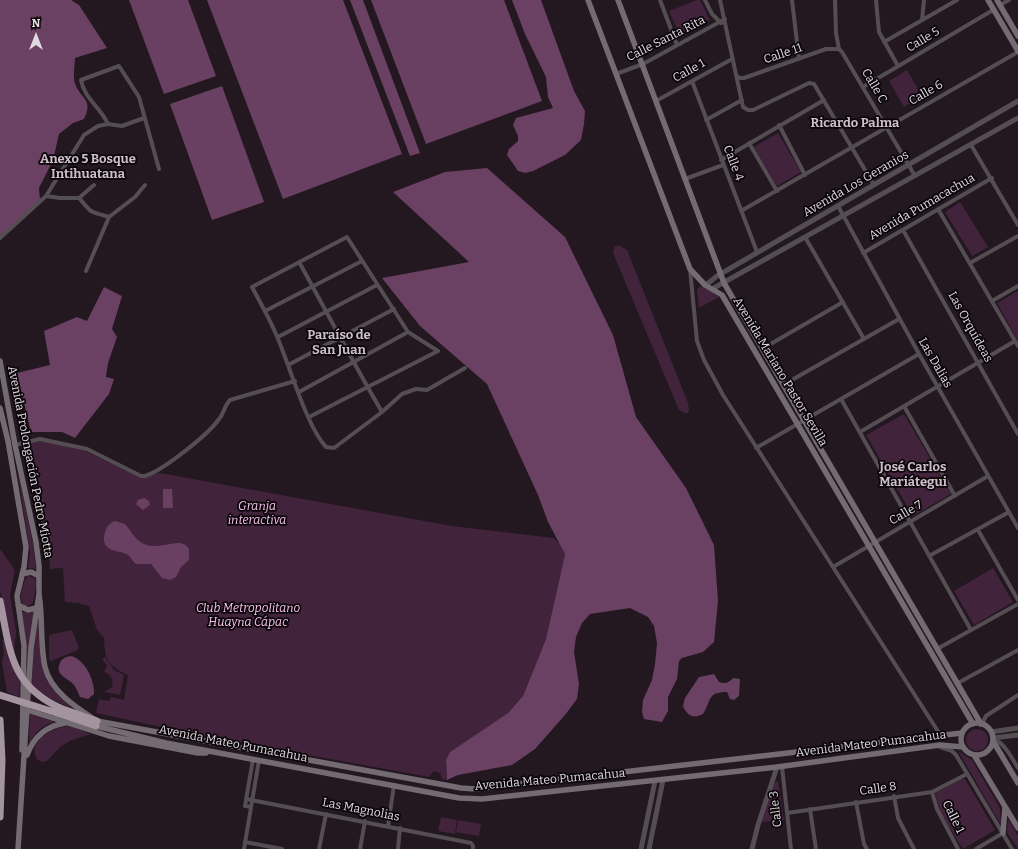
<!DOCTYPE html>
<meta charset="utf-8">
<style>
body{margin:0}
#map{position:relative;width:1018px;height:849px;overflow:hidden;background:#231720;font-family:Bitter,serif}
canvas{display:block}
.north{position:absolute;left:16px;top:16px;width:40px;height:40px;-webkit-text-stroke:3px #090508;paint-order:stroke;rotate:0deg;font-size:11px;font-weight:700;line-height:16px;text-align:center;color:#e2d9e0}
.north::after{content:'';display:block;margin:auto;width:14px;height:18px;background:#e2d9e0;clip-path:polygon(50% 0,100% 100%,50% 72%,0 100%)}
</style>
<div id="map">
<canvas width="1018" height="849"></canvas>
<div class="north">N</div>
</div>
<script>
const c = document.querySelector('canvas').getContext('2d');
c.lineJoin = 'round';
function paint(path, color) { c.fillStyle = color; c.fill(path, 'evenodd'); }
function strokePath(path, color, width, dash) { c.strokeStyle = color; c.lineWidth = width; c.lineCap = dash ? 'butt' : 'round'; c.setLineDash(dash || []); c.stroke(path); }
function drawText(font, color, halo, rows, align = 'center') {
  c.font = font + ' Bitter,serif'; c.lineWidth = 3.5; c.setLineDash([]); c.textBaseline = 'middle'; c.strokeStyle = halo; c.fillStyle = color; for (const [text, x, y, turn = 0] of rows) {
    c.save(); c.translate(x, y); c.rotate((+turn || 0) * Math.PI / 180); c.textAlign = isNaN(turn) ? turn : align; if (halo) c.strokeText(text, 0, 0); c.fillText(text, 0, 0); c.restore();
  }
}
paint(new Path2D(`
 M697 0H700L710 20 682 37 680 36 669 11Z
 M907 70 922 96 904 107 889 81Z
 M778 133 801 172 777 186 754 147Z
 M960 202 988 247 972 256 945 212Z
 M615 246H620L627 250 688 403 689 410 687 414 679 410 613 253Z
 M703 286 719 297 699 308 697 290 699 287Z
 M1018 291V341L997 303Z
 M904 414 951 494 913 516 866 435Z
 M45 441 85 451 140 477 160 473 452 526 554 538 561 545 565 554 546 639 523 696 508 713 450 752 446 760 447 780 442 779 440 773 434 771 429 777 199 735 96 713 99 699 109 701 111 697 124 700 128 675C107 665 105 660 104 638L97 630 89 606 78 603 65 602 63 568 50 569 48 545H44L39 508 42 496 30 443Z
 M17 468 33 543 36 569 28 568 30 553Z
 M0 549 15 570 10 595 16 631 14 654 0 590Z
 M993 568 1013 602 974 625 954 591Z
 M28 576 35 578 36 586 33 603 26 607C17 602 23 587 25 579Z
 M22 612 30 613 34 612 28 665Z
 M37 622 39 623 41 646 55 691 71 708 43 695 32 684 33 640Z
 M72 630 79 648 78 650 51 661 49 659V635Z
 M4 639 8 658 20 681 19 697 7 692 2 663 4 653 2 640Z
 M105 657 114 670 124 675 120 695 104 692 112 687C114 680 111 674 104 672L107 665 102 659Z
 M30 714 55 722C42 725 35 732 29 744Z
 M69 726 91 734 72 740 61 746 47 761 42 762 37 759C26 741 54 727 69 726Z
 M966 740a11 11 0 1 1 22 0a11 11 0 1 1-22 0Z
 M958 751 972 760 1000 808 1001 825Z
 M961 779H965L995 830 963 849 941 814 935 793Z
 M778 781 784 820 761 822 775 782Z
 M441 817 457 820 455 834 438 831Z
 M1008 819 1018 836V849L1007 832Z
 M458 820 481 824 479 836 456 832Z`), '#42233c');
paint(new Path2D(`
 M0 0H71L79 5 107 48 75 58C75 66 72 79 76 86 83 100 93 101 84 119L73 123 59 134 53 160 39 188 40 200 0 237Z
 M350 0H363L420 153 410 156Z
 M512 0H541L574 91 585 111 584 124 581 140 565 155 533 171 525 173 518 171 507 155 509 149 518 141V136L513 125 516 118 553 108 548 97 546 77 525 34Z
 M487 168 565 237 613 335 636 417 686 488 714 545 718 601 714 642 703 652 682 658 679 661 677 679 668 697V711L662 722 644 719 642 712 643 700 652 680 655 664 657 643 654 626 648 617 630 608 590 614 582 623 576 637 574 652 579 684 577 699 565 715 535 749 512 765 458 775 447 780 446 760 450 752 508 713 523 696 546 639 565 554 548 522 538 495 487 384 420 326 382 278 469 262 393 192 445 172Z
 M104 287 122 296 112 329 117 337 108 363 106 377 114 379 109 394 75 438 62 432H31L17 373 50 365 44 331 77 317 87 321Z
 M714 674 719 682C725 684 729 683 733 678L740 679 739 696 734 700 730 699 727 692C706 692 712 701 703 714 694 719 687 716 683 706L685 698 699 677Z`), '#6a4162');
paint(new Path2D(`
 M129 0H188L216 76 164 94Z
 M207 0H343L402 154 283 199Z
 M371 0H504L542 101 426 144Z
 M222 86 264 202 212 220 170 104Z
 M163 489H172L173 508H163Z
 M144 498 149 501 150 505 143 510 136 504 138 500Z
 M115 521 125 524C131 531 134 538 142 543 160 553 180 534 189 549V560L181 567 176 577 170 580 162 578 151 564H136C132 561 131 557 128 555 120 549 99 554 105 532 107 526 110 523 115 521Z
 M71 656C85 659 95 681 94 694L88 699 80 697C78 693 77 689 74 685 69 678 54 676 60 663 62 658 66 657 71 656Z`), '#694061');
strokePath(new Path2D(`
 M660 0 677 45
 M705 0 712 14 721 23
 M720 0 743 107 748 110H753L809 83 814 84 874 185
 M792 0 799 59
 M835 0 836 33 839 49
 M876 0 879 32 898 66
 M1000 5 1009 0
 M922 20 924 0
 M884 42 957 0
 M839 49 842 52 915 176
 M616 74 643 64 725 19
 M736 75 739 78H744L826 49H839
 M692 81 757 252
 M863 87 993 10
 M656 101 732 59
 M706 120 742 100
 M108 124C101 108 84 98 81 80L119 66 139 97 159 169
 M779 125 805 175
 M749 143 777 191
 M971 145 1018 225
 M721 160 824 100
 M685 179 723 165
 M46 196 60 198H79C94 215 87 210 109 217
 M79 198 94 185
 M838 206 919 354 1018 528
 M938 209 1018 346
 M741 211 1018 52
 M903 230 1018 434
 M805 237 864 339
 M0 238 46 196 84 135 98 126 108 124 122 126 144 118
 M863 253 992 178
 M299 262C327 312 353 363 382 412
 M970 263 1018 236
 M690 269 697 341 704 360 723 395 941 736
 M86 271 109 217 135 197 145 185
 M992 301 1018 286
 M265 311 362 261
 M278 337 377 285
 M762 349 843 302
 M438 351 408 332 347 237 252 287C261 304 271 321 278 339 290 367 307 427 326 447L334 448 382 412 402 394 416 389 427 390 465 368
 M288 365 394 309
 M783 385 899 319
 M299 392 408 332
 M841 399 971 630
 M904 406 955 496
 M309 417 438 351
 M860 432 1015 341
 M15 445 40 439 87 449 141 476H145C162 471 208 435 219 419 224 414 224 406 230 400L295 381
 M756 448 919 354
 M978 530 1018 600
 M929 556 1009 512
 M833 567 988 476
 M937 649 1018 604
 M958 683 1018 650
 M982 724 986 716 1018 695
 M993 739C1005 743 1011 757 1018 768
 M940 747 952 751 956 755 1012 849
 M782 767 791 849
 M932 792 937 809 958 849
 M894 796 898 818 914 849
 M246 799 471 843 473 846V849
 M856 802 864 844 867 849
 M251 807 245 806 253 759
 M810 809 816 849
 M787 813 932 792 967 774
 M388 826 394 785
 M245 842 282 849
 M244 849 259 760
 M319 849 326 814
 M360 849 365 821
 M398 849 400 828
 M976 849 1003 833`), '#544e52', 4);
strokePath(new Path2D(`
 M706 285 717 276 1018 101
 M712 289 1018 118
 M991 732 1018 728
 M993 738 1018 735
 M641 849 655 781
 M649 849 663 780
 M752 849 758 825 777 767`), '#544e52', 5);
strokePath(new Path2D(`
 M588 0 690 269 705 285 722 295 973 724
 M618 0 724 283 981 724
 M988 0 1018 51
 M997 0 1018 36
 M0 361 15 445 36 542 39 566V594L31 648 18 849
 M0 408 8 441 26 547 24 567 17 596 24 646 22 750
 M22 574 31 572 39 576
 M39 594C43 618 40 645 45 667 51 692 77 708 97 721L461 788 475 789 962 733
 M18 605 28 610 36 608
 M24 709 109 736 198 753H206
 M961 739a16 16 0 1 1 32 0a16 16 0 1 1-32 0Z
 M96 726 166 743 459 798 482 799 777 767 940 745 963 747
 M993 741 1018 783
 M27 755C34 736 46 726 65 723
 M974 755 1018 828
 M1003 833 1005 807`), '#746a72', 5.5);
strokePath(new Path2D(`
 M60 708 97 721
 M57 713 96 726
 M0 720 2 760 0 817`), '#a394a0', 7);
strokePath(new Path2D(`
 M0 601C10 650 10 685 60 708
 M0 695 57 713`), '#a394a0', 7);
drawText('12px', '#e2d9e0', '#090508', [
 ["Calle Santa Rita",666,39,-27],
 ["Calle 5",923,40,-31],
 ["Calle 11",783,54,-19],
 ["Calle 1",689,71,-29],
 ["Calle C",874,86,59],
 ["Calle 6",926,93,-30],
 ["Calle 4",733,163,69],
 ["Avenida Los Geranios",856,184,-30],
 ["Avenida Pumacachua",922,207,-30],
 ["Las Orquídeas",970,327,61],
 ["Las Dalias",935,363,60],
 ["Avenida Mariano Pastor Sevilla",780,372,59],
 ["Avenida Prolongación Pedro Miotta",30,462,79],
 ["Calle 7",906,513,-30],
 ["Avenida Mateo Pumacahua",233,744,11],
 ["Avenida Mateo Pumacahua",871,744,-7],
 ["Avenida Mateo Pumacahua",550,780,-5],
 ["Calle 8",878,789,-8],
 ["Calle 3",776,809,-97],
 ["Las Magnolias",361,810,11],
 ["Calle 1",953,817,64]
]);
drawText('italic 12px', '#f8c1ec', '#090508', [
 ["Granja",257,507],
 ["interactiva",257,521],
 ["Club Metropolitano",248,609],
 ["Huayna Cápac",248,623]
]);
drawText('bold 13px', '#cebeca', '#090508', [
 ["Ricardo Palma",855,123],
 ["Anexo 5 Bosque",88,159],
 ["Intihuatana",88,174],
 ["Paraíso de",339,335],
 ["San Juan",339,350],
 ["José Carlos",913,467],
 ["Mariátegui",913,482]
]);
</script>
